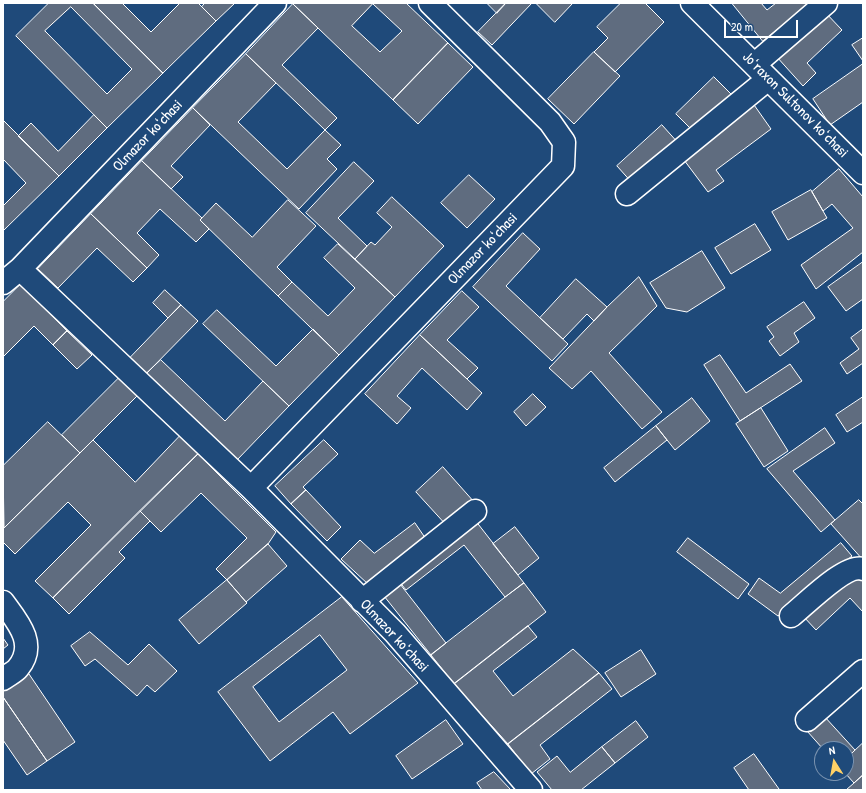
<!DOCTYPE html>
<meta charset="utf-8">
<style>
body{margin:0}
#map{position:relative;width:866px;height:793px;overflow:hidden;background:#1f4a7a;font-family:"Patrick Hand",sans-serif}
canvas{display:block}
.frame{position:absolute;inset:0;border:4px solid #fff;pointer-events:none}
.north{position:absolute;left:814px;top:741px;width:40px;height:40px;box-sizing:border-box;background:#1f4a7a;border:1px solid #7992af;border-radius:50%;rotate:349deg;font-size:11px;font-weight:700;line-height:16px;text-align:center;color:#fff}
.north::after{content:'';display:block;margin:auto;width:14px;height:18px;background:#ffd166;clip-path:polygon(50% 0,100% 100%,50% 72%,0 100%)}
.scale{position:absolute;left:724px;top:20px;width:74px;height:18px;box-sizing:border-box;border:2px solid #fff;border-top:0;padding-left:5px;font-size:12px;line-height:14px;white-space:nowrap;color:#fff;-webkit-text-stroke:3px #1f4a7a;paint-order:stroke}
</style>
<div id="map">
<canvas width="866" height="793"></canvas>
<div class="frame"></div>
<div class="north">N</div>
<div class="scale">20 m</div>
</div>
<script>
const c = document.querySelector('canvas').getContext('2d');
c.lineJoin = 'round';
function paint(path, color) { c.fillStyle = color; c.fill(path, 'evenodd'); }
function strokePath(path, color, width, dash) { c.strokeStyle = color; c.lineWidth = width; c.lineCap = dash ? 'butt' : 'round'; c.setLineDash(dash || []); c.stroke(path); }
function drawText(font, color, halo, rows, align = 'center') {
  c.font = font + ' "Patrick Hand",sans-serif'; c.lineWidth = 3; c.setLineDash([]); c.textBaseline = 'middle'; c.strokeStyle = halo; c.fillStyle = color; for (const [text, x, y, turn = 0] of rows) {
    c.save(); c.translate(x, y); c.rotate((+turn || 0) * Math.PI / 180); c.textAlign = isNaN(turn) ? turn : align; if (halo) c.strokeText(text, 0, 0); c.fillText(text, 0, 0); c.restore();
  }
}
const building = new Path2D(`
 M49 3H93L163 73 107 128 16 36ZM71 7 132 69 107 94 45 31Z
 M93 3H122L151 32 180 3H198L216 21 163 73Z
 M205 3H235L216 21 202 7Z
 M295 3H406L448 43 393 100 293 4ZM373 4 402 31 380 52 352 26Z
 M487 3H506L497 13Z
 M506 3H532L492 45 478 32Z
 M536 3H573L555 22Z
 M621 3H645L664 22 615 72 594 52 608 38 597 27Z
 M732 3H761L767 10 776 3H810L763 41Z
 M293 4 318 28 282 65 337 118 325 130 246 54Z
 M824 11 842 30 807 63 816 73 803 86 776 56Z
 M863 38V61L852 45Z
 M448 43 473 67 418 124 393 100Z
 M594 52 620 76 574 124 548 99Z
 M246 54 276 83 238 122 287 169 325 130 341 145 327 159 337 169 299 209 193 108Z
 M863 64V102L830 125 813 99Z
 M714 77 733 96 695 133 676 114Z
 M752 102 771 129 716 170 724 181 708 192 681 156Z
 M193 108 210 125 171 166 183 177 171 189 142 161Z
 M94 115 107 128 59 176 18 136 31 123 58 151Z
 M3 120 59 176 3 231V206L26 183 3 159Z
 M662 125 680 145 634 185 617 166Z
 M142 161 202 218 200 220 209 229 196 242 160 209 137 233 159 255 147 268 91 214Z
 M354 162 374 181 338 218 367 246 355 259 306 213Z
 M839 169 863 197V252L816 289 801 265 853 228 832 204 823 211 812 192Z
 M469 175 495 199 467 228 441 203Z
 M811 190 827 218 788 240 772 212Z
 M392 197 444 246 395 297 355 259 371 242 375 245 392 227 377 213Z
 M288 200 316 226 277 267 292 282 278 296 200 220 216 203 252 237Z
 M91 214 147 268 133 282 97 248 58 288 38 269Z
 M755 224 771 250 731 274 715 248Z
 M523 233 540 249 506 286 568 344 552 361 473 287Z
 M338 244 395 297 339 355 278 296 292 282 328 316 355 288 324 258Z
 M702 251 725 288 687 312 666 308 650 283Z
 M863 262V299L846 311 828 287Z
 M639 277 657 306 609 353 662 412 642 429 591 371 572 389 549 368 607 307Z
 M576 279 607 307 594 321 587 314 563 339 540 318Z
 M21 284 67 331 53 345 34 326 3 357V302Z
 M165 290 181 305 168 318 153 303Z
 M462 291 479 307 447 340 478 368 467 379 420 335Z
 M804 302 815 318 794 333 799 342 780 356 769 341 774 337 767 327Z
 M181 305 198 321 146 374 130 358Z
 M217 310 276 366 313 329 339 355 289 406 203 324Z
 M863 329V363L847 374 840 363 859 349 851 338Z
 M67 331 92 355 77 369 53 345Z
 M420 335 482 393 467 410 422 368 397 396 411 408 397 424 365 394Z
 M720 355 746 393 790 364 802 381 740 421 704 365Z
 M161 360 225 421 263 381 289 406 236 461 146 374Z
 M119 378 137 396 80 453 62 435Z
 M533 394 546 407 526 426 514 412Z
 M863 397V422L847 432 836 415Z
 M692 398 710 421 675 450 656 426Z
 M761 408 788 451 764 467 736 424Z
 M48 422 80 453 4 528 3 466Z
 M656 426 667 440 615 482 604 468Z
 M825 428 835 443 793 471 835 520 821 532 767 469Z
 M180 436 198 454 53 598 35 581 91 525 68 502 15 554 3 542V529L93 440 135 482Z
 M324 440 338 454 303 487 306 490 291 504 275 486Z
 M198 454 276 532 268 544 227 580 216 569 247 538 201 493 161 532 140 511Z
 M443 467 475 503 448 527 416 492Z
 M306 490 341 527 327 541 291 504Z
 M859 500 863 504V560L831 524Z
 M140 511 150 521 119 552 125 558 69 614 53 598Z
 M475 520 524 583 505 597 464 545 406 590 398 580Z
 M415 523 428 542 369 585 341 559 360 540 374 553Z
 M515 527 539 558 518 575 493 544Z
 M688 538 749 584 738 599 677 552Z
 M841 543 852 556 778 616 748 594 759 578 780 593Z
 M268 544 287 566 246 602 227 580Z
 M844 579 863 580V612L850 598 816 630 803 616Z
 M227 580 247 603 199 644 179 620Z
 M524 583 546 612 454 684 431 655Z
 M400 584 446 643 431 655 384 596Z
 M342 597 418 683 350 734 333 712 270 761 218 692ZM320 635 347 670 279 722 253 687Z
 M528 626 537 637 493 671 513 696 573 649 599 673 508 744 454 684Z
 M90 632 128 665 149 644 177 671 155 692 147 685 137 696 95 659 85 666 71 646Z
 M3 638 8 645 3 649Z
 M641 650 656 674 621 697 605 673Z
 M599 673 612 689 540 745 550 759 531 774 508 744Z
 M29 674 75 742 47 761 3 697V692Z
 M3 697 47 761 27 775 3 740Z
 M824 716 855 750 846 759V749H823L807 731Z
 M446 720 463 744 412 779 396 756Z
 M636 721 648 737 615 763 602 747Z
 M863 743V775L854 783 845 773 846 759Z
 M602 747 615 763 581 790H552L537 772 557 756 570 772Z
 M754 754 779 789 777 790H749L734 768Z
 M494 772 511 790H482L477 783Z
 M863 775V790H846L854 783Z`);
paint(building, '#5f6c7f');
strokePath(building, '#fff', 1);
const minor = new Path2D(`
 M692 3 863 173
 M755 64 826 3
 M627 194 767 80
 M20 269 251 488 395 633 531 790
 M3 283 20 269 275 3
 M251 488 563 166 564 142 550 122 430 3
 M362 601 475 511
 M3 602C17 621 38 644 18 668 15 672 8 675 3 679
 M791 616C805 605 846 563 863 569
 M807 720 863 671`);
strokePath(minor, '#fff', 25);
strokePath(minor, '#1f4a7a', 22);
drawText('15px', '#fff', '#1f4a7a', [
 ["Joʻraxon Sultonov koʻchasi",795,105,45],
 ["Olmazor koʻchasi",148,136,-46],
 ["Olmazor koʻchasi",483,249,-46],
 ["Olmazor koʻchasi",394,636,47]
]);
</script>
